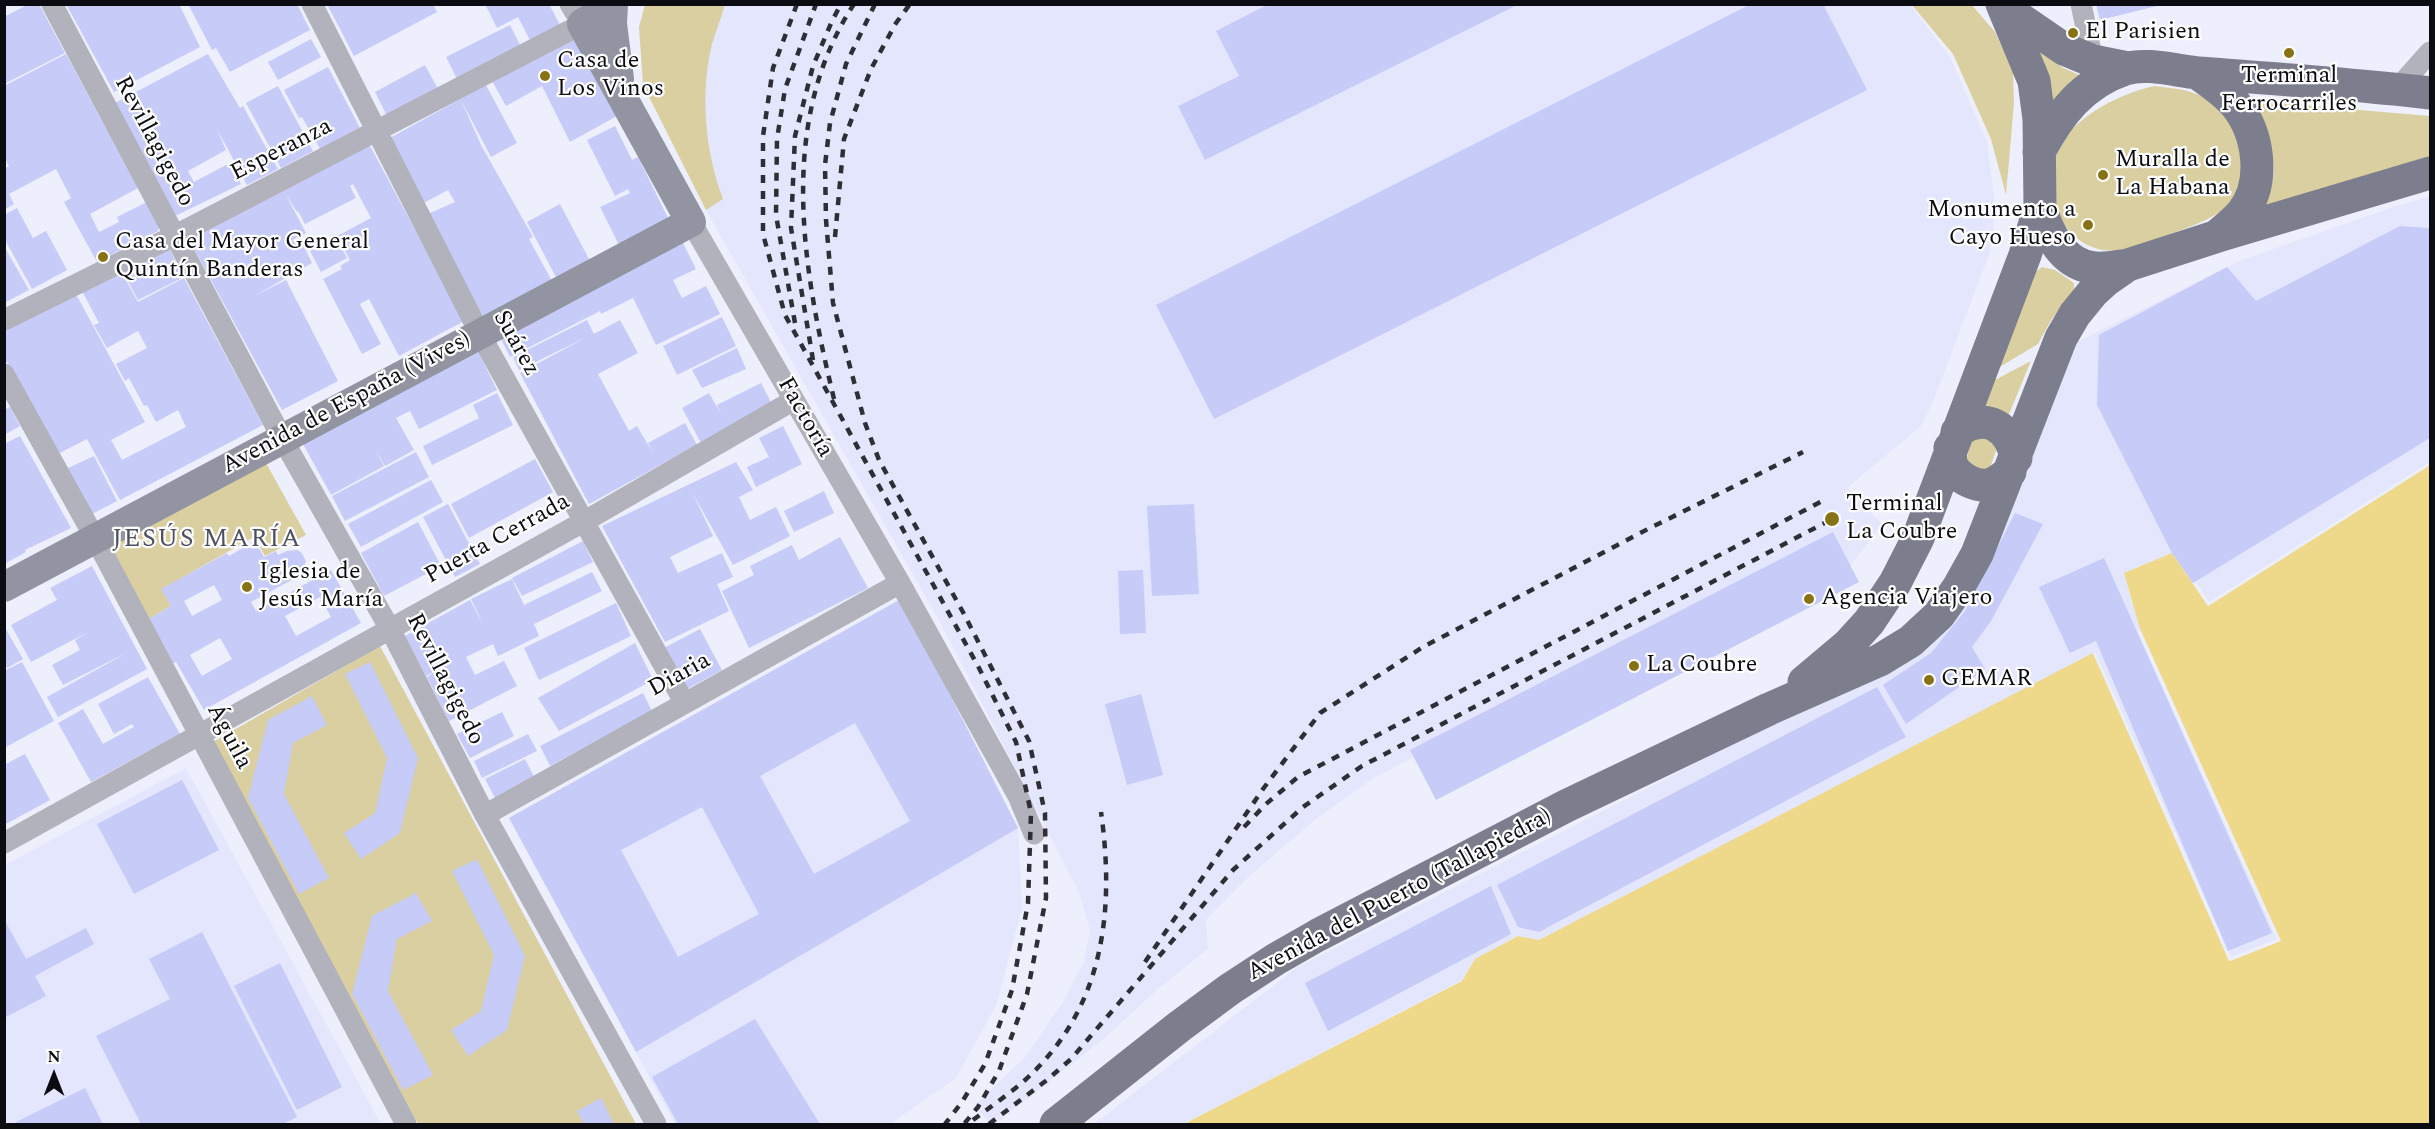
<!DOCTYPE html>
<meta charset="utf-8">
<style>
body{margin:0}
#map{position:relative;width:2435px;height:1129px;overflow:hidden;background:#eeeffc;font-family:Spectral,serif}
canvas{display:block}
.frame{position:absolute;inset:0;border:6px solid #0b0c12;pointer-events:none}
.north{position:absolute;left:24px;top:1045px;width:60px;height:60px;-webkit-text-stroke:4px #fff;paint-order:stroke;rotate:0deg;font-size:16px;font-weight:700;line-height:24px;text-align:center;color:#0b0c12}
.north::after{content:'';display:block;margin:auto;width:21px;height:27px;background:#0b0c12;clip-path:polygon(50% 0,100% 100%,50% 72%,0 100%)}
</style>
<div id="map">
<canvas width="2435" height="1129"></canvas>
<div class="frame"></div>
<div class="north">N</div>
</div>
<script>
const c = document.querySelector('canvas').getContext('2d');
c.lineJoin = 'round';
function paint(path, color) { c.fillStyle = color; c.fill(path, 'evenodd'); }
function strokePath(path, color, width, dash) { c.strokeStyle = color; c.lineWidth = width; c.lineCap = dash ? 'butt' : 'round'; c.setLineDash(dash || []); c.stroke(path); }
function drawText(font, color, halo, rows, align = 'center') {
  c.font = font + ' Spectral,serif'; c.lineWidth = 4.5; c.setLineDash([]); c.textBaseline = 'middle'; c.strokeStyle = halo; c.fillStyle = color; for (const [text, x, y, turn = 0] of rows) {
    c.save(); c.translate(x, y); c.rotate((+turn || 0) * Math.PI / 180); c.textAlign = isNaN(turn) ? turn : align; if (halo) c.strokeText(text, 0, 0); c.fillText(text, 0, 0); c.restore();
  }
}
paint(new Path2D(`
 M645 4 1910 5 1950 57 1987 142 1995 205 1993 234 1990 253 1979 281 1933 402 1921 426 1847 488 1882 524 1850 566 1835 537 1374 778 1316 819 1245 880 1206 920 1208 949 1158 989 1100 1042 995 1124H991L974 1106 1025 1057 1063 1002 1084 962 1090 930 1079 892 941 624 706 210 643 85 639 27Z
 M2430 197V465L2208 606 2172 553 2124 573 2140 629 2281 941 2230 961 2093 654 1539 940 1518 936 1475 959 1462 980 1184 1124H1094L1296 968 1814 703 1910 651 2073 344 2239 261 2396 206Z
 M901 599 1018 828 1022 908 996 1006 955 1079 890 1124H675L509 818Z
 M186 768 381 1124H5V865Z`), '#e4e6fd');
paint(new Path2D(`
 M645 5H725C721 18 716 31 712 44 700 93 705 152 723 199L706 210 643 85 639 27Z
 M1912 5H1972L1995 32 2013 70 2014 103 2006 195 1991 139 1953 54Z
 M2023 32 2063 68 2089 79 2050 114Z
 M2155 86C2170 88 2185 89 2199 95 2238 112 2260 174 2227 206 2212 221 2177 231 2157 239 2137 246 2116 255 2095 248 2054 234 2041 182 2061 145 2076 115 2124 92 2155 86Z
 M2254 101 2430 116V162L2256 214C2262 203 2270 193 2273 180 2278 159 2264 120 2254 101Z
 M2042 267 2055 270 2074 283V291L2051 320 2038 344 1993 371 2035 272Z
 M2031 361 2007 419 1981 407 1991 382Z
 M1983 434 1998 445 1991 465 1983 474 1966 462 1971 441Z
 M266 463 306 535 265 556 254 537 162 589 171 606 145 621 108 548Z
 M380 646 636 1124H418L213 742Z`), '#dacfa0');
paint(new Path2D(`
 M2430 465V1124H1184L1462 981 1475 959 1518 936 1539 940 2093 653 2229 961 2280 941 2140 629 2124 573 2172 553 2208 606Z`), '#edd989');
paint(new Path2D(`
 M2430 462V465L2208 606 2193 583 2196 582 2209 602Z
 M2140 629 2281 941 2230 961 2093 653 2095 652 2231 957 2277 939 2137 631Z`), '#eeeffc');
paint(new Path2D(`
 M29 4H39L65 53 4 84V17Z
 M66 4H179L200 47 114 92Z
 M188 4H297L310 30 230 72 216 48 212 50Z
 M327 4H433L437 12 354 56Z
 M485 4H549L560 25 530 40 518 17 497 28Z
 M1269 4H1519L1205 160 1178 106 1239 76 1216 31Z
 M1751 4H1823L1867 90 1214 419 1156 305Z
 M2096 4H2161V5L2100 20Z
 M510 25 522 49 458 81 446 57Z
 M574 35 617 116 570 142 542 86 506 106 491 79Z
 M311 39 321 57 278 80 268 62Z
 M66 54 138 188 90 214 99 232 119 222 117 217 147 202 159 225 158 231 97 262 64 202 71 198 56 169 9 194 14 204 4 210V169L9 166 4 157V86Z
 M208 54 240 108 243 106 278 169 247 185 217 129 226 150 188 171 194 182 230 163 241 184 175 216 115 103Z
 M425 65 439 91 388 118 375 92Z
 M328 67 360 128 320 149 302 117 299 118 284 90Z
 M486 85 517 143 491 157 461 100 481 145 533 237 529 239 552 281 483 317 428 214 455 202 448 190 422 204 388 139Z
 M278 86 313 151 281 168 246 103Z
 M615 126 632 160 638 157 669 220 619 245 600 207 630 193 628 189 615 196 587 140Z
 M369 144 464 321 399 356 369 299 360 304 381 344 362 354 323 279 342 269 340 266 350 260 337 236 371 218 353 184 350 186 356 198 305 224 298 211 297 212 286 195 306 233 280 247 300 238 312 263 254 296 286 280 338 381 282 410 188 238Z
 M560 204 590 261 557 279 527 222Z
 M17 208 33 238 46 231 67 270 32 289 4 238V215Z
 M2400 226 2430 228V438L2193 583 2172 553 2097 405 2099 335 2227 267 2256 301Z
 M336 237 347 258 321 272 310 251Z
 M682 241 696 269 673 280 682 298 706 286 720 314 656 345 633 298 601 314 600 311 510 357 500 337Z
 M4 246 29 290 4 303Z
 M168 246 184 277 138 300 122 270Z
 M121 271 138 302 184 278 263 425 120 500 87 439 56 455 4 357V330L76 294 145 422 111 440 122 460 186 427 178 410 156 422 147 405 144 406 129 378 125 381 116 364 147 348 138 331 107 348 94 325 99 323 82 291Z
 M722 317 736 346 677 375 663 346Z
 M587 320 594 334 620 320 638 353 598 374 629 431 637 426 653 453 648 443 685 423 697 445 589 504 520 373 585 338 519 370 513 357Z
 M737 348 746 369 702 388 692 370Z
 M477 349 497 390 419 429 410 411 396 418 414 450 385 466 375 449 384 466 331 495 303 444Z
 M761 383 773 406 701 443 682 408 709 393 721 414 717 405Z
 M497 393 513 425 432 465 423 446 479 418 473 405Z
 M10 407 20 426 4 435V410Z
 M783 426 802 464 756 487 747 467 769 457 759 438Z
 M20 436 71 528 25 550 26 552 4 564V444Z
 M416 452 429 477 345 521 332 496Z
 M94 456 117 501 94 513 87 512 66 469Z
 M535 459 553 492 469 538 451 504Z
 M736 462 753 490 739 497 750 520 776 507 790 536 733 565 693 494 713 536 670 557 678 573 722 553 733 577 717 584 729 611 665 642 602 526Z
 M431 480 443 502 361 547 348 524Z
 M824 491 834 513 794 532 784 511Z
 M448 504 480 564 455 577 423 517Z
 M1194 504 1199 594 1152 596 1147 506Z
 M2015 513 2043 524 1991 621 1972 647 1985 669 1906 724 1883 685 1931 653 1965 611Z
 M418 522 441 566 384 596 361 553Z
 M1833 532 1859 582 1436 800 1410 750Z
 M840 537 868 588 749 648 722 591 754 575 750 566 792 545 799 560Z
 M255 541 264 557 276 551 278 555 287 551 297 550 301 552 306 561 303 570 295 574 297 577 251 602 256 611 331 570 361 623 204 710 176 662 170 665 145 621 171 606 161 589 227 553 229 556ZM214 585 222 600 192 616 184 601ZM320 597 331 617 296 636 285 616ZM220 638 232 659 202 676 190 655Z
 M583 541 593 562 522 596 512 578Z
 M2104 558 2272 933 2228 951 2096 641 2070 653 2039 587Z
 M92 566 147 669 58 717 47 697 130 651 63 685 52 665 80 650 75 640 88 632 31 662 11 625 57 600 50 588Z
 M1143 570 1146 633 1120 634 1118 571Z
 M592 572 602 591 534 624 539 636 498 656 493 644 466 657 475 675 504 661 517 686 449 721 427 677 437 671 426 676 405 636 470 600 483 624 471 599 512 579 524 605Z
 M901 599 1018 828 636 1052 509 818ZM855 723 910 821 814 874 760 776ZM702 807 759 914 678 957 621 850Z
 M616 603 631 636 539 680 524 648Z
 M4 626 23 659 7 668 4 662Z
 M700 629 722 670 687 689 664 648Z
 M635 643 653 680 559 731 538 698Z
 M22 662 54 721 4 748V671Z
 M370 662 418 758 400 833 361 859 344 833 375 813 387 758 345 674Z
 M148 677 180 734 91 782 58 723 83 709 103 744 134 727 132 724 114 734 98 704Z
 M1877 687 1906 737 1539 932 1518 927 1497 885Z
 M643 693 652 711 550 766 540 746Z
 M1141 694 1163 775 1127 785 1105 704Z
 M312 696 327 725 293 743 284 794 329 878 299 894 248 798 268 720Z
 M502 712 514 736 470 758 457 734Z
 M528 734 537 751 482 778 474 761Z
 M25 754 50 800 4 825V765Z
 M525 759 535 779 495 798 485 779Z
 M182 780 219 850 134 894 97 824Z
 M477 859 525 956 507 1030 468 1056 451 1030 481 1011 494 955 452 871Z
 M1491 886 1511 934 1328 1031 1305 983Z
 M416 893 432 921 397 939 388 991 433 1075 403 1090 352 994 372 916Z
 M4 919 26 959 86 928 94 944 35 976 46 996 4 1018Z
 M202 932 297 1117 283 1124H141L96 1036 170 999 149 959Z
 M280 963 342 1087 297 1110 234 986Z
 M755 1019 820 1124H678L652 1077Z
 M85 1088 103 1124H17L16 1122Z
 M601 1098 614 1124H584L577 1111Z`), '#c7cbf7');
strokePath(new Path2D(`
 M52 4 282 438 390 629 485 815 656 1124
 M312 4 480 334 684 702
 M2081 4 2093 61
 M2397 89 2430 52
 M691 222 900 583 1018 796 1034 834
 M4 320 174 236 582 24 570 4
 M4 374 96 540 406 1124
 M485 815 900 583
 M4 843 585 521 794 400`), '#b1b2bb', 21);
strokePath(new Path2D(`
 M613 4 612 24 619 79
 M4 587 691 222 582 24 612 5`), '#9294a1', 30);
strokePath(new Path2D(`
 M2004 8 2064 49 2093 61 2128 68
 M2197 73C2210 82 2225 92 2236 105 2259 134 2266 183 2242 213 2235 221 2226 228 2218 235
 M2039 152C2059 114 2083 83 2125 69 2147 62 2176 71 2198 73 2276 79 2353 84 2430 93
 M2040 207C2047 230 2059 258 2085 266 2098 271 2114 267 2128 265
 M1957 432C1985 411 2010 426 2016 458
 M1950 448C1951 453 1950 458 1951 463 1956 478 1979 490 1994 483 2000 480 2005 475 2010 472
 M1804 682 1848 645 1869 622 1895 583 1918 538 2025 255 2040 207 2039 119 2034 81 2002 4
 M1056 1124 1180 1026 1230 989 1276 959 1318 935 1566 806 1769 709 1880 660 1911 641 1939 615 1958 588 1977 554 2061 338 2075 314 2093 292 2105 281 2128 265 2218 236 2430 173`), '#7c7e8e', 33);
strokePath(new Path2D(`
 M797 4 773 68 763 136V234L785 315 979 668 1016 742 1031 813 1028 903 1012 990 985 1064 962 1102 945 1124
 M875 4 846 64 830 123 825 165 826 220 833 303 865 423 879 460 964 614 1029 741 1045 813 1046 898 1027 994 999 1071 978 1107 964 1124
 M835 237 844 139 871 69 896 23 910 4
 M795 323 776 215 777 139 785 89 816 4
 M813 360 791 228 795 136 813 66 832 21 841 4
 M834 399C803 270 776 123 854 4
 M1244 827 1266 804 1298 777 1824 500
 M1145 962 1263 789 1320 713 1423 647 1648 529 1803 452
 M973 1120C990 1107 1008 1095 1024 1081 1104 1009 1115 912 1101 812
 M989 1124 1047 1080 1071 1059 1233 870 1303 807 1362 766 1832 519`), '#2e2f36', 4.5, [8, 8]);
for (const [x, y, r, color] of [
 [2073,33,6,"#877316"],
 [2289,53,6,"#877316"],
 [545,76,6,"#877316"],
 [2103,175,6,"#877316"],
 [2088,225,6,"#877316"],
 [103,257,6,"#877316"],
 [1832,519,8,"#877316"],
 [247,587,6,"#877316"],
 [1809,599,6,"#877316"],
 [1634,666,6,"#877316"],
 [1929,680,6,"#877316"]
]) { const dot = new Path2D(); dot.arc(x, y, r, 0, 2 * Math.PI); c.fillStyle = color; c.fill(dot); strokePath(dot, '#fff', 2); }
drawText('24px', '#0b0c12', '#fff', [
 ["El Parisien",2085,33],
 ["Casa de",557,62],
 ["Los Vinos",557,90],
 ["Terminal",2289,77,"center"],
 ["Ferrocarriles",2289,105,"center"],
 ["Muralla de",2115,161],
 ["La Habana",2115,189],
 ["Monumento a",2076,211,"right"],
 ["Cayo Hueso",2076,239,"right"],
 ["Casa del Mayor General",115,243],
 ["Quintín Banderas",115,271],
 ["Terminal",1846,505],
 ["La Coubre",1846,533],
 ["Iglesia de",259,573],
 ["Jesús María",259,601],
 ["Agencia Viajero",1821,599],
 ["La Coubre",1646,666],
 ["GEMAR",1941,680]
], 'left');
drawText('24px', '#0b0c12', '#fff', [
 ["Revillagigedo",153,142,62],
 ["Esperanza",282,151,-27],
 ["Suárez",515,344,61],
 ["Avenida de España (Vives)",347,404,-28],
 ["Factoría",804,418,60],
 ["Puerta Cerrada",498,540,-29],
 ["Diaria",680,676,-29],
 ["Revillagigedo",444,680,63],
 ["Águila",228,737,62],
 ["Avenida del Puerto (Tallapiedra)",1400,896,-28]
]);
c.letterSpacing = '1.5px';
drawText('26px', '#4f5062', '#fff', [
 ["JESÚS MARÍA",207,541]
]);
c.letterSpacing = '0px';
</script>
